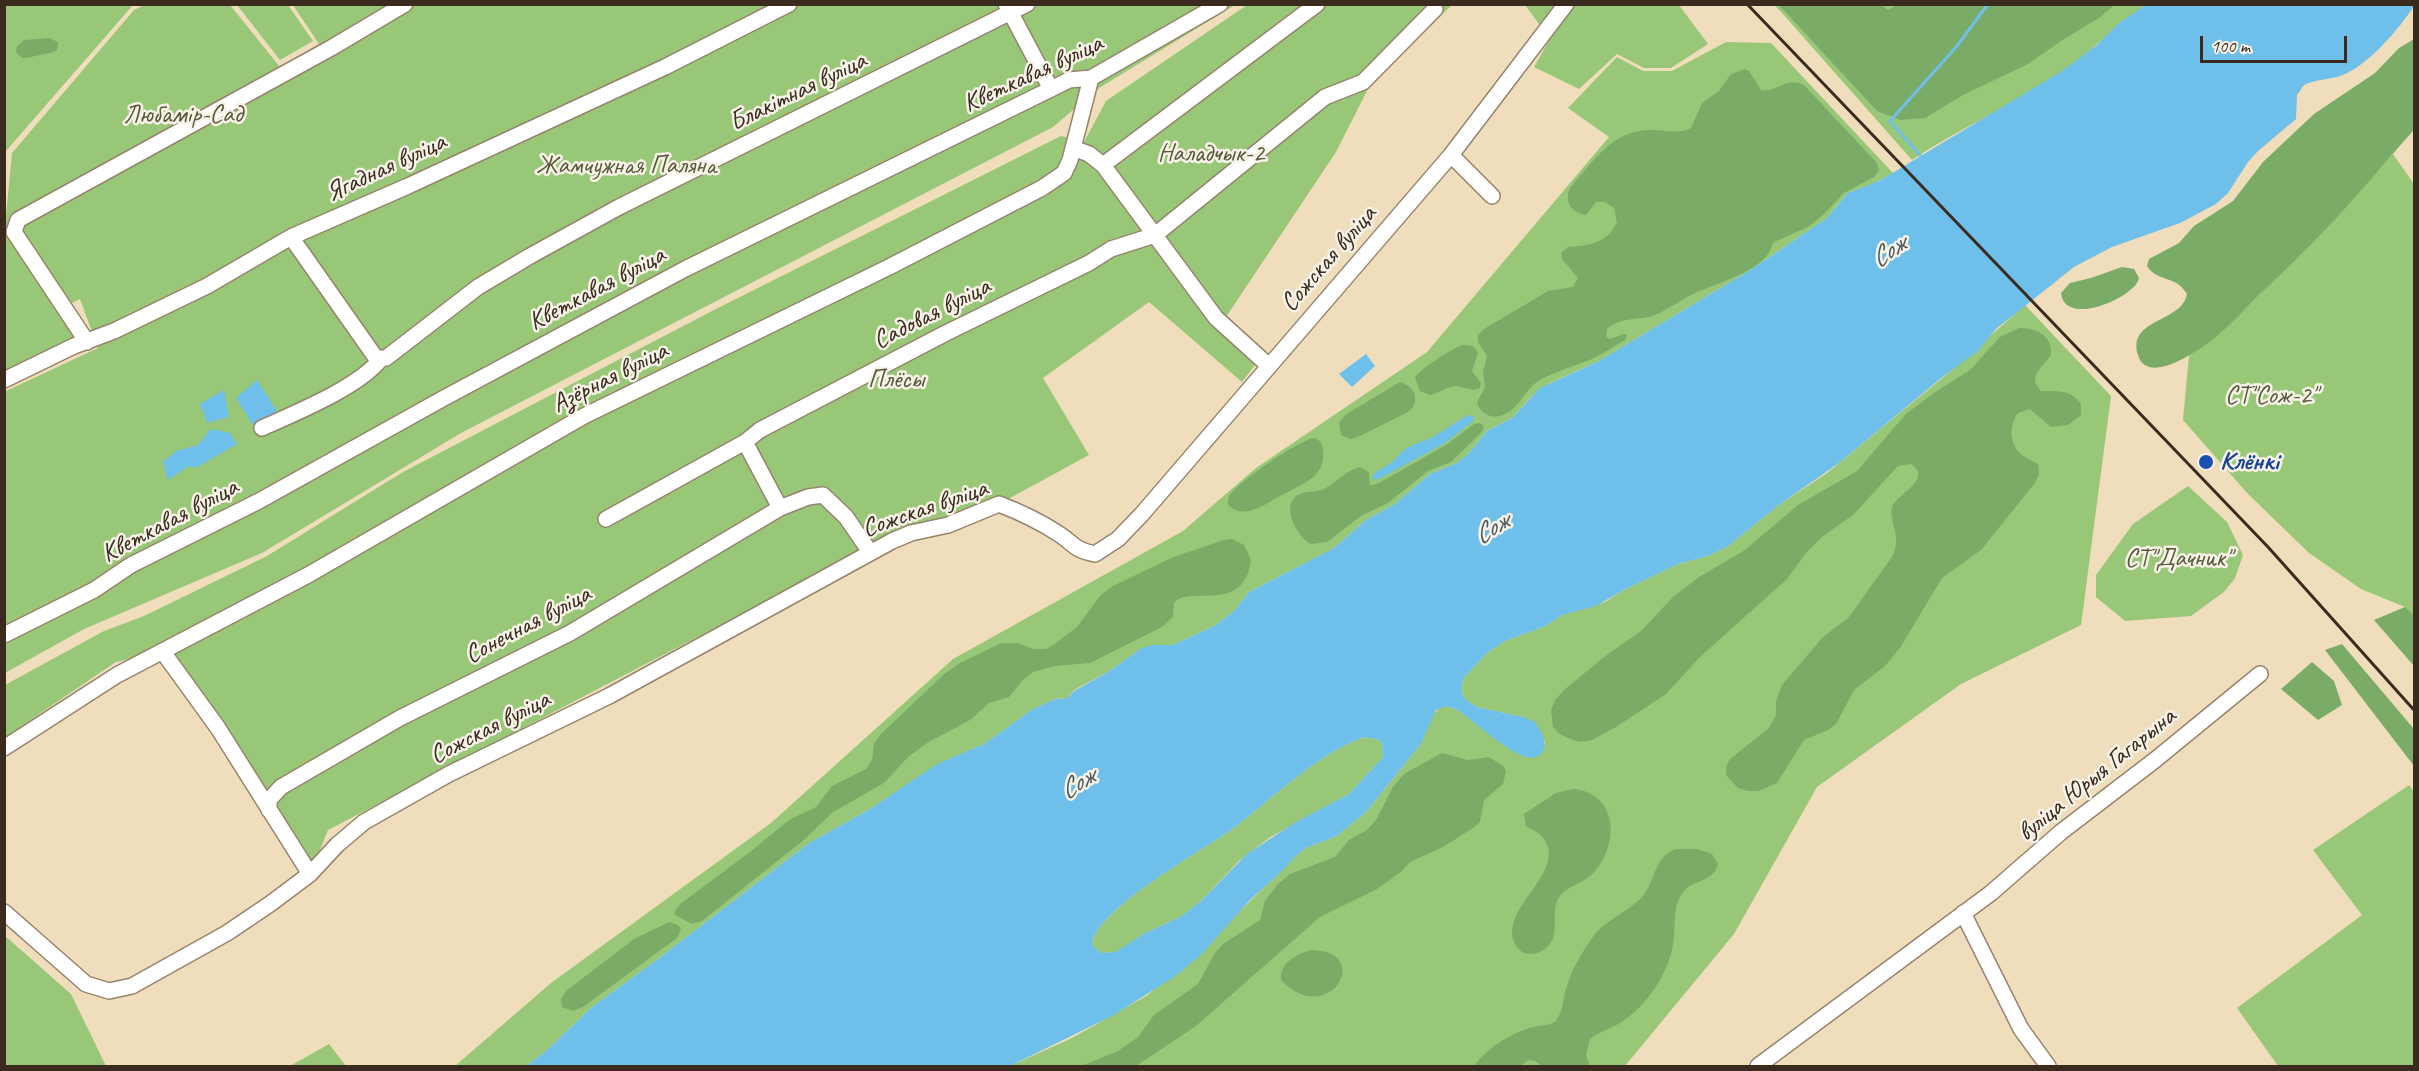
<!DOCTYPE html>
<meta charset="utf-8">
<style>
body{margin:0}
#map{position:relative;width:2419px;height:1071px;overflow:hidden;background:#f0ddbc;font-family:Caveat,sans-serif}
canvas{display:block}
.frame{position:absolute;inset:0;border:6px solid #3b2a1e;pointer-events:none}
.scale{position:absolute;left:2200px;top:36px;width:147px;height:27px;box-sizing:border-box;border:3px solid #3b2a1e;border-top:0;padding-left:8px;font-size:18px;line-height:21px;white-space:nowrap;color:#3b2a1e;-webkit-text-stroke:4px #f7f3e8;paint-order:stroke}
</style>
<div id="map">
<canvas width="2419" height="1071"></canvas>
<div class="frame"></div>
<div class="scale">100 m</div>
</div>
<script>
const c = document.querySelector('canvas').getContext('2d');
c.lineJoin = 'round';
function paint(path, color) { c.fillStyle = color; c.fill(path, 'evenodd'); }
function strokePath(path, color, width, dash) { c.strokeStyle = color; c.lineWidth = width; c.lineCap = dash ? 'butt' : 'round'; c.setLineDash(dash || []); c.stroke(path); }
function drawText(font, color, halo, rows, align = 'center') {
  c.font = font + ' Caveat,sans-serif'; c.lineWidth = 5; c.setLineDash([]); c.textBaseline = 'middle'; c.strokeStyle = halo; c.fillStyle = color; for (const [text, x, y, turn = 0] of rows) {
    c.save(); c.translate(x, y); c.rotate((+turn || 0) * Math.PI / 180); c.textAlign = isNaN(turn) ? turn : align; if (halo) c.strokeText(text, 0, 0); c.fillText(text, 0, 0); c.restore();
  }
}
paint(new Path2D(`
 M5 5H133L6 151 5 172Z
 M144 5H230L280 67 319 44 293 5H1235L1099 88 1053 127 461 433 262 553 84 629 5 673 4 392 98 348 80 299 64 307 76 337 5 373 4 236 12 153 134 10Z
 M237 5H288L313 41 280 60Z
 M1247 5H1452L1370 85 1336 152 1226 317 1264 353 1242 382 1149 302 1043 378 1089 455 999 504 916 525 870 552 728 621 328 830 310 874 163 652 116 662 5 737V685L104 631 144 616 267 556 403 472 714 310 1061 136 1084 142 1106 101Z
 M1525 5H1679L1708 44 1671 68H1644L1617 54 1579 89 1534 67 1550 39Z
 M1775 5H2146C2117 25 2093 50 2063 71 2015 104 1960 128 1912 160Z
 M1726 42 1771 43 1893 173 1873 184 1848 193 1827 218 1752 269 1599 361 1548 384 1531 397 1512 418 1487 431 1470 452 1457 463 1430 474 1395 504 1366 520 1334 548 1249 592 1234 611 1216 625 1173 645H1157L1142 648 1108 672 1074 690 1068 698 1055 699 1033 709 984 744 938 764 870 809 809 843 658 959 592 1007 546 1051 526 1066H455L551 983 771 823 953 659 1183 531 1256 468 1427 352 1609 137 1568 108 1617 57 1643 71H1672Z
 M2393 154 2414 184V615L2405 607 2361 589 2309 553 2248 494 2183 420 2189 356 2221 332 2303 252Z
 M2025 305 2111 396 2081 625 1961 684 1817 787 1734 934 1625 1066H1010L1072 1038 1148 995 1239 912 1298 854 1306 848 1337 836 1366 812 1421 744 1433 715 1440 707 1446 706 1458 710 1512 750 1543 752 1545 742 1523 717 1477 707 1466 700 1463 695 1461 690 1464 678 1487 653 1505 641 1546 626 1562 615 1605 602 1622 591 1678 564 1708 556 1727 547 1779 505 1827 473 1952 370Z
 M2188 486 2227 522 2243 555 2235 578 2224 592 2191 616 2125 621 2096 597V575L2133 524Z
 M1365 737 1379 740 1382 745 1383 757 1349 794 1269 838 1238 862 1201 901 1180 917 1143 934 1117 952 1101 953 1092 945C1095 909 1204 850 1234 828 1272 799 1319 752 1365 737Z
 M2409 785 2414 792V1066H2278L2237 1008 2362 915 2313 850Z
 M4 935 71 994 106 1066H5Z
 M329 1044 346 1066H290Z`), '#98c877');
paint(new Path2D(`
 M1879 4 1888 10 1899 4 2114 5 2099 18 2064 39 2028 64 1963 95 1925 118 1900 120 1877 111 1779 5Z
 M49 38 58 42 57 50 54 52 26 58H22L16 52 17 46 24 40Z
 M2414 39V130C2383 164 2355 199 2323 232 2302 254 2280 275 2258 296 2240 314 2222 334 2201 348 2188 357 2146 383 2138 355 2127 318 2182 323 2187 294 2176 275 2157 282 2147 266L2149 259 2179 243 2194 226 2233 201 2263 162 2314 114 2375 73 2399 48Z
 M1745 69 1749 71 1761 90C1777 93 1787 76 1804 85L1876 162 1879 170 1874 177 1844 193 1823 215 1808 227 1774 242C1772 245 1771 250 1768 254 1756 273 1711 285 1691 295 1679 301 1667 310 1655 315 1638 321 1621 316 1607 329L1606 337 1610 339 1624 334 1627 335 1625 340C1614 346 1603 354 1592 359 1575 366 1556 371 1540 380 1524 389 1520 409 1503 415 1491 420 1480 413 1477 402L1485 387 1483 372 1487 356 1478 342V335L1484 329 1548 291 1573 287 1578 278 1562 259 1561 253 1568 247C1588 246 1608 243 1617 222L1614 208 1605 202H1596L1586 215C1571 213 1564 202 1570 188 1593 162 1611 131 1649 130 1664 129 1677 135 1691 128L1702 103 1719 91 1731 74Z
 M2122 267 2134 269 2139 278C2137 296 2065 329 2061 293L2070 283 2091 278Z
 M2019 328C2036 328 2053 335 2051 355 2042 368 2027 376 2041 391 2058 391 2070 389 2081 404V415L2068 425 2051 427 2030 409 2018 413C2009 425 2009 444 2021 454 2026 459 2032 460 2038 464L2039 475 2035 483 1981 550 1942 578 1900 648 1885 666 1854 690 1836 724 1828 730 1804 740 1777 783 1758 791H1747L1738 788 1726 775V767L1730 759 1769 728 1776 715V701L1782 685 1822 638 1849 617 1892 557C1904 534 1886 521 1893 505 1899 493 1933 479 1911 464L1898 466 1853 515 1823 536 1806 553 1787 579 1700 657 1666 694 1616 727 1592 740 1580 742 1570 739 1560 734 1553 727 1551 710 1555 700 1564 690 1604 657 1641 631 1673 597 1699 577 1745 550 1798 505 1857 471 1906 414 1935 392 1970 370 2000 337Z
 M1463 345 1473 346 1478 353 1472 371 1481 383 1480 388 1473 390C1448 382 1453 388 1430 395L1420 391 1415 378C1418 370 1454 347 1463 345Z
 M1400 382C1415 386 1420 400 1410 411L1358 437 1351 439 1341 435 1339 423 1345 415Z
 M1480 423 1484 426 1482 432 1451 462 1428 471 1388 503 1361 516 1327 542 1311 544C1298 538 1281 508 1296 496 1305 490 1315 493 1324 489 1337 482 1345 471 1360 467L1369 472 1370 485 1377 484 1446 445 1474 424Z
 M1315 438 1321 442C1332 476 1302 484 1280 496 1265 504 1244 521 1228 505 1228 502 1228 499 1229 496 1237 483 1301 438 1315 438Z
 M1232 539 1244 545 1251 560C1244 616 1187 584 1174 603L1173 617 1162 627 1090 663 1055 666 1033 672 1023 680 1009 697 989 703 970 720 927 743 908 757 884 783 833 812 805 839 702 921 692 924 675 915V911L680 904 750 852 789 820 816 807 832 786 866 769 872 760 874 744 881 734 944 674 960 663 1001 643H1017L1034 649H1046L1053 645 1077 627 1100 596 1113 586 1171 558 1224 540Z
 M2405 607 2414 615V666L2374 620Z
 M2342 644 2414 729V766L2325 650Z
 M2312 662 2334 681 2342 705 2318 720 2281 689Z
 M1442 753 1468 760 1489 757 1503 766 1506 771 1503 784 1484 800 1480 822 1473 828 1443 847 1410 862 1402 871 1377 889 1320 917 1196 1026 1136 1066H1081L1118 1051 1138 1037 1154 1015 1198 984 1215 953 1223 944 1260 920 1265 901 1278 884 1290 874 1335 857 1349 840 1367 830 1376 820 1393 787 1404 774Z
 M1573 789C1589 790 1602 798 1608 814 1616 835 1605 867 1586 879 1576 886 1563 888 1557 901 1550 919 1563 938 1542 951 1537 954 1530 955 1524 953 1518 950 1515 945 1513 939 1505 904 1566 872 1544 839 1539 832 1532 830 1526 826L1524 814 1556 793Z
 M1676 849H1697L1712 854 1718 864C1714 883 1690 879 1681 895 1672 910 1676 929 1673 945 1668 974 1647 1005 1623 1021 1613 1028 1600 1031 1590 1039L1586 1055 1590 1066H1542L1535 1061 1529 1060 1520 1066H1474C1487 1048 1511 1033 1533 1027 1541 1025 1548 1026 1555 1022 1565 1010 1562 997 1568 983 1573 967 1583 951 1592 938 1606 918 1631 912 1645 893 1656 877 1655 856 1676 849Z
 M669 922 678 925 681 929 677 938 583 1007 573 1011 562 1007 561 999 566 991 634 939Z
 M1311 950C1376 951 1328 1030 1281 980 1279 963 1297 954 1311 950Z`), '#7aac68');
paint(new Path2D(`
 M2146 5 2414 6C2399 29 2367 67 2340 76 2328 80 2316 79 2304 85L2297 95 2296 119 2258 151 2248 162 2228 193 2216 204 2180 223 2112 247 2074 267 1996 329 1978 351 1940 379 1839 463 1779 505 1727 547 1708 556 1678 564 1622 591 1596 606 1562 615 1546 626 1505 641 1487 653 1464 678 1461 690 1463 695 1466 700 1477 707 1523 717 1535 722 1543 736 1545 747C1542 756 1535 759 1526 757 1509 753 1474 722 1458 710L1446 706 1436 710 1421 744 1366 812 1337 836 1306 848 1298 854 1282 871 1250 900 1202 954 1177 975 1114 1015 1010 1066H526L546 1051 592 1007 658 959 809 843 870 809 937 764 984 744 1033 709 1055 699 1068 698 1074 691 1108 672 1142 648 1152 645H1173L1216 625 1234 611 1249 592 1334 548 1366 520 1395 504 1430 474 1457 463 1470 452 1487 431 1512 418 1540 388 1599 361 1752 269 1827 218 1848 193 1879 181 2062 71 2097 45 2119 23ZM1365 737 1379 740 1382 745 1383 757 1349 794 1296 822 1247 854 1201 901 1180 917 1143 934 1116 952 1101 953 1092 945C1095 909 1204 850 1234 828 1272 799 1319 752 1365 737Z
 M1366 354 1375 366 1352 387 1339 374Z
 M257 380 278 413 253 425 236 398Z
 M224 390 229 417 207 423 200 404Z
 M1468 415 1473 416 1474 420 1445 443 1379 479H1371L1376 472 1391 463 1406 448 1433 437Z
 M211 429 230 433 237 444 196 468 189 466 168 480 163 462 176 451 198 445Z`), '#6ebfea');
strokePath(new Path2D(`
 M1920 155 1890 121 1957 46 1988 4`), '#6ebfea', 3);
const minor = new Path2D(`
 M1006 4 1051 89
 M1073 148 1089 154 1103 165 1216 318 1269 366
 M1451 155 1492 196
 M1103 165 1317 4
 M291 237 376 358H386L478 287 530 256 619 207 1027 4
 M87 342 14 232 18 220 331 48 405 4
 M4 380 74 346 114 331 207 286 291 237 408 186 665 67 789 4
 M262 428C295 413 357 388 380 360
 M780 508 745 442 760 430 946 333 1089 263 1111 249 1155 235 1325 97 1363 82 1435 9
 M606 519 745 442
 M4 635 94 590 131 565 259 501 444 398 685 269 1051 89 1069 80 1091 78 1220 4
 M163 652 218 728 310 874
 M4 748 117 675 308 575 584 416 889 267 1042 188 1064 173 1070 160 1091 78
 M269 810V800L281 787 400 718 570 633 780 508 808 497 823 495 846 517 870 552
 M4 912 86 984 109 991 132 986 227 933 270 904 310 874 337 845 364 822 449 774 609 696 892 541 911 533 948 525 999 504C1020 512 1039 521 1059 534 1076 545 1072 549 1095 554L1118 539 1142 514 1451 155 1566 4
 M1963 913 2021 1029 2048 1066
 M1758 1066 1991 893 2061 832 2155 760 2260 674`);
strokePath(minor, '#96846d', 18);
strokePath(minor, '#fff', 15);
strokePath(new Path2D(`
 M1747 4 2268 547 2414 710`), '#3b2a1e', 3);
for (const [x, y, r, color] of [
 [2206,462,8,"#1a4fb4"]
]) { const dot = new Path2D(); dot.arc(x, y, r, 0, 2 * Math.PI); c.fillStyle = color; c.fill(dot); strokePath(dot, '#f7f3e8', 2); }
drawText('26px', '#3b2a1e', '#f7f3e8', [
 ["Кветкавая вуліца",1033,74,-25],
 ["Блакітная вуліца",798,92,-26],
 ["Ягадная вуліца",386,168,-25],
 ["Сожская вуліца",1329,259,-49],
 ["Кветкавая вуліца",597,289,-28],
 ["Садовая вуліца",932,314,-27],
 ["Азёрная вуліца",610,378,-27],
 ["Сожская вуліца",925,509,-19],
 ["Кветкавая вуліца",170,521,-28],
 ["Сонечная вуліца",528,625,-28],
 ["Сожская вуліца",490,728,-27],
 ["вуліца Юрыя Гагарына",2097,775,-39]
]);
drawText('26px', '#575939', '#f7f3e8', [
 ["Любамір-Сад",183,115],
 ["Наладчык-2",1211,154],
 ["Жамчужная Паляна",626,166],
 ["Плёсы",896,380],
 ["СТ\"Сож-2\"",2271,396],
 ["СТ\"Дачник\"",2178,559]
]);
drawText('bold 26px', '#164399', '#f7f3e8', [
 ["Клёнкі",2220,462]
], 'left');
drawText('italic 27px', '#4a575b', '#f7f3e8', [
 ["Сож",1889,252,-35],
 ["Сож",1492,529,-32],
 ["Сож",1078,784,-32]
]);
</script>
